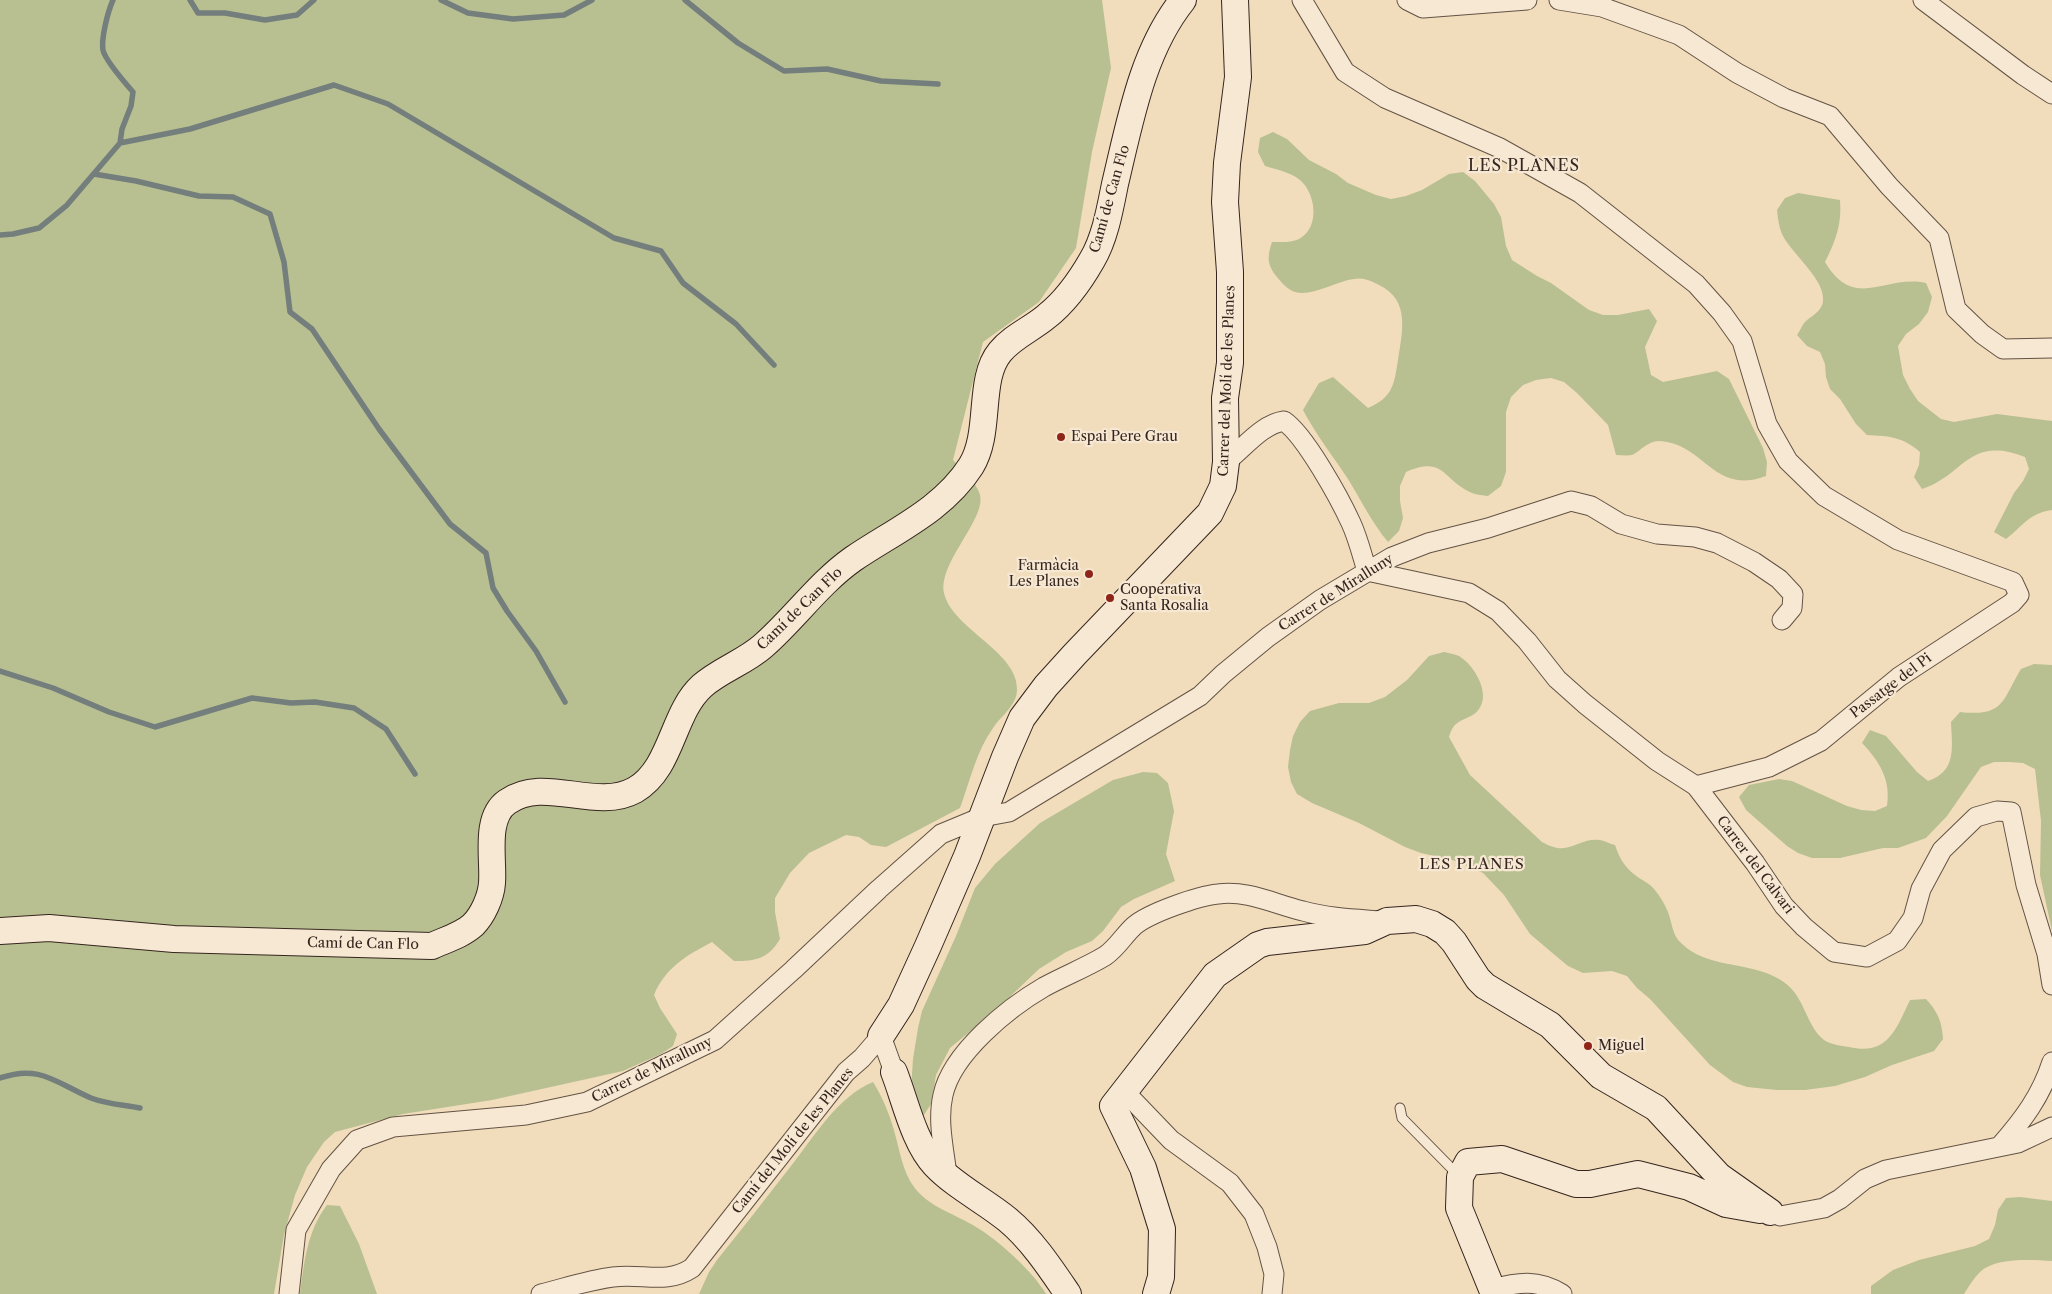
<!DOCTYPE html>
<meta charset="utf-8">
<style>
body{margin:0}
canvas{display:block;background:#f1dcbb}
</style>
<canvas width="2052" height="1294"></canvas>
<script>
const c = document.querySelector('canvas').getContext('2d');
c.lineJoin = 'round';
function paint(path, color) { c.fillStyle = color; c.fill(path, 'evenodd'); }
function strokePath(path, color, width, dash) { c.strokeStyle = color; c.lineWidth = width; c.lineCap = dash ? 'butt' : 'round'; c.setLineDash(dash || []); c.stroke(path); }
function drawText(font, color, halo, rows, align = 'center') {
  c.font = font + ' "Libre Caslon Text",serif'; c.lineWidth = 4.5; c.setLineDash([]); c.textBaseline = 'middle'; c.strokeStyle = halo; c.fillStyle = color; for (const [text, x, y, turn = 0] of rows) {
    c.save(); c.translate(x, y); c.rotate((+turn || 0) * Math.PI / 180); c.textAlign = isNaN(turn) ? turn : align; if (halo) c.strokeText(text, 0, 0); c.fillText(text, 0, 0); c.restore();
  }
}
paint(new Path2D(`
 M0 0H1102L1111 68 1092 152 1076 248 1039 302 983 342 953 460C961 469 974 480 979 492 990 516 938 561 944 593 952 629 1019 652 1017 690 1017 705 1001 716 993 728 976 752 970 781 960 808L886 847 871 845 859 837 846 835 809 853 790 873 775 898V912L780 939C768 959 756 961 734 961L712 942C687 955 665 968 654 995L660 1008 677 1034 673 1046 661 1054 623 1071 492 1100 403 1114 335 1132 324 1142 307 1167 295 1195 284 1235 274 1294H0Z
 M1273 132 1287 139 1309 160 1336 174 1348 183 1376 195 1391 199 1406 196 1422 190 1449 174 1463 172 1475 181 1494 204 1501 217 1506 246 1512 260 1537 276 1551 283 1589 310 1603 315H1618L1649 309 1657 321 1645 347 1651 375 1663 382 1717 371 1729 379 1763 448 1767 462 1766 476C1713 496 1705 443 1659 441 1647 441 1641 451 1632 455 1627 456 1621 455 1616 455L1608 425 1577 393 1564 382 1551 378 1536 380 1523 385 1511 397 1506 412V472L1501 486 1488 496C1483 495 1477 495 1472 493 1442 480 1445 455 1406 472L1400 486V501L1403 518 1399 531 1388 542C1372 523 1361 500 1348 479 1333 456 1316 435 1303 410L1319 383 1333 377 1368 408C1393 397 1394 385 1398 360 1402 333 1411 300 1379 285 1372 281 1362 277 1354 279 1336 281 1312 297 1295 292 1288 290 1281 282 1277 277 1267 265 1267 257 1272 242 1281 242 1295 243 1302 237 1318 226 1316 199 1304 184 1295 173 1278 170 1265 166L1258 152 1260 138Z
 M1798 193 1840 200C1842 224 1836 240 1825 262 1855 312 1884 274 1926 283L1932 297 1928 312 1919 324 1906 334 1898 346 1903 375 1910 389 1918 401 1941 419 1954 422 1997 414 2052 421V510C2029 513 2023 526 2006 539L1994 532 2014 493 2023 481 2029 469 2025 457C1968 435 1965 475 1922 489L1914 477 1919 465 1920 452C1903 437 1889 436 1867 435L1856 424 1840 399 1830 389 1826 377 1825 364 1820 352 1807 346 1797 335C1800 331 1802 325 1805 322 1811 316 1821 312 1823 302 1826 280 1793 255 1783 236 1779 228 1778 219 1777 210L1785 198Z
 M1444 652C1448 653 1455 654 1459 656 1474 665 1491 693 1479 709 1474 717 1463 718 1456 724 1453 726 1450 733 1449 737L1470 775 1542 842C1570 858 1575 838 1600 840 1605 841 1610 844 1615 845 1620 860 1626 869 1639 878 1644 881 1650 884 1654 889 1660 896 1664 903 1668 912 1672 922 1672 935 1681 943 1707 969 1749 961 1779 979 1806 994 1804 1024 1824 1040 1830 1044 1841 1046 1849 1047 1888 1056 1896 1029 1910 1000L1926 999C1938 1012 1942 1022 1943 1039L1934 1051 1892 1065 1865 1077 1835 1086 1805 1090H1777L1747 1087 1733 1082 1710 1065 1650 999 1637 988 1627 976 1612 971 1583 973 1568 966 1556 956 1530 934 1504 895 1483 873 1456 861 1421 853 1405 847 1359 823 1312 803 1297 794 1291 782 1288 767 1290 750 1293 736 1300 722 1310 711 1339 703H1369L1385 697 1407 680 1429 656Z
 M2034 664 2052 665V931L2040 875 2041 821 2035 769 2023 763 2009 762H1994L1981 767 1947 816 1926 838 1898 848H1883L1840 858H1812L1798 853 1787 846 1746 810 1739 797 1749 785 1779 779 1792 781 1847 806 1861 810 1875 811 1887 806C1891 780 1880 762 1862 743L1870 730 1886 736 1917 772 1928 781C1957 771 1952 748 1951 722L1960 712C2005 717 2002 700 2021 669Z
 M1143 772 1157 773 1168 783 1174 811 1166 854 1175 881 1134 899 1121 907 1103 931 1092 941 1066 952 1039 969 996 1010 950 1048 936 1075 931 1104 922 1118 911 1089 913 1059 918 1028 922 1011 956 936 975 888 995 864 1040 823 1113 780Z
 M873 1082C883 1098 890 1115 895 1134 900 1152 903 1172 914 1187 928 1206 952 1213 971 1224 995 1237 1033 1271 1046 1294H699L709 1272 717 1260C742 1229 766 1198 791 1166 814 1137 837 1097 873 1082Z
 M2020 1197 2052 1201V1261C2032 1260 1996 1257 1980 1272 1974 1278 1969 1286 1964 1294H1871V1286L1893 1270 1919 1260 1975 1246 1989 1239 1995 1225 1998 1210 2006 1198Z
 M327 1205 340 1206 359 1244 377 1294H300C304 1263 307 1231 327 1205Z`), '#b8c091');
strokePath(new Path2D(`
 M190 0 198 13H225L265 20 297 15 314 0
 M441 0 468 13 513 19 564 15 592 0
 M685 0 738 43 784 71 827 69 881 81 938 84
 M120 143 190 129 334 85 388 104 614 238 661 251 683 283 736 324 774 365
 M94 174 136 181 199 196 233 197 270 214 284 262 290 312 312 329 379 429 450 524 486 553 493 588 507 611 536 651 565 702
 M0 235 13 234 39 228 67 205 120 143 122 129 131 106 133 92C126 84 105 60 103 50 101 38 108 11 113 0
 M0 671 53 688 109 712 155 727 252 698 291 703 315 702 354 708 386 729 415 774
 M0 1078C40 1064 56 1083 91 1098 106 1104 125 1105 140 1108`), '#747e7c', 5.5);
const lane = new Path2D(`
 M1400 1108 1402 1118 1458 1175`);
const street = new Path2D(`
 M1302 0 1345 72 1385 98 1500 148 1580 193 1696 284 1722 313 1742 341 1767 424 1788 461 1824 496 1898 540 2013 582 2019 595 2012 603 1899 677 1821 741 1769 767 1696 786
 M1407 0 1423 8 1527 0
 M1559 0 1602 7 1679 35 1737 73 1784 98 1830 116 1889 186 1939 238 1956 309 1982 334 2003 349 2052 348
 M1923 0 2023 75 2052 94
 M1226 462C1244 448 1262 424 1284 421 1305 435 1340 499 1351 523 1358 538 1362 555 1367 571
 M1367 571 1469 593 1498 611 1527 641 1557 679 1585 704 1657 761 1696 786 1755 863 1784 906 1804 927 1834 952 1867 957 1897 941 1913 918 1921 889 1942 850 1976 817 1997 811 2011 812 2026 885 2047 954 2052 985
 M1124 1091 1171 1140 1230 1183 1254 1214 1267 1247 1274 1274 1272 1294
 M2000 1146C2023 1120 2041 1096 2052 1062
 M947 1175C944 1149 937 1121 943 1095 952 1053 1008 1008 1044 987 1064 976 1085 968 1105 956 1117 948 1124 935 1134 926 1149 913 1198 896 1218 894 1248 890 1274 904 1303 911 1328 918 1355 919 1381 921
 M1770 1212 1780 1216 1824 1208 1840 1199 1865 1179 1886 1170 2018 1143 2052 1127
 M1492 1289C1518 1282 1538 1279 1562 1294
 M289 1294 296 1230 331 1169 357 1140 393 1127 526 1115 587 1102 715 1040 793 970 879 889 941 834 982 817 1009 812 1200 696 1223 674 1268 637 1320 600 1392 557 1428 543 1488 528 1571 501 1591 506 1621 524 1657 534 1695 537 1717 543 1754 562 1779 579 1793 594 1792 608 1782 620
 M541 1294C565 1288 589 1280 613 1277 643 1273 666 1285 692 1268L846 1072 862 1058 881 1036 894 1072`);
const secondary = new Path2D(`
 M0 931 49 928 174 939 432 946C445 940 462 935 473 925 483 915 491 897 492 883 494 860 484 818 507 802 545 775 595 812 635 790 672 769 672 713 702 686 720 670 745 662 763 646 794 619 819 583 853 559 894 531 943 510 971 466 992 432 977 380 1000 352 1013 336 1032 329 1047 316 1066 301 1080 281 1092 260 1105 238 1110 209 1115 184 1130 122 1142 51 1183 0
 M881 1036 901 1005 928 946 967 856 1005 757 1022 718 1046 686 1075 654 1210 513 1223 486 1226 462 1225 398 1230 363V272L1225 202 1227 163 1238 77 1235 0
 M894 1072C905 1100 914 1143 935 1165 956 1187 985 1201 1008 1220 1032 1240 1051 1269 1068 1294
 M1156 1294 1161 1277 1162 1229 1143 1168 1113 1106 1215 975 1258 945 1267 942 1365 931 1387 921 1416 919 1432 924 1445 932 1454 942 1478 979 1485 986 1550 1025 1601 1076 1656 1108 1719 1176 1770 1212
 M1494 1294 1459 1208 1460 1177 1468 1162 1502 1159 1576 1184H1590L1638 1174 1689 1187 1726 1204 1760 1210`);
strokePath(lane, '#645345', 11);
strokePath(street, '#645345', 21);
strokePath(secondary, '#35251e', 28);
strokePath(lane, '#f6e8d3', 9);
strokePath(street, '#f6e8d3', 19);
strokePath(secondary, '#f6e8d3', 26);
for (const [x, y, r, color] of [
 [1061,437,5,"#8f2418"],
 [1089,574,5,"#8f2418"],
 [1110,598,5,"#8f2418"],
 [1588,1046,5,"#8f2418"]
]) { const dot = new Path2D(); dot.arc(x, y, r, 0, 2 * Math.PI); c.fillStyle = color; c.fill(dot); strokePath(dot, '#f6e8d3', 2); }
drawText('14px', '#35251e', '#f6e8d3', [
 ["Camí de Can Flo",1110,199,-74],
 ["Carrer del Molí de les Planes",1227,381,-88],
 ["Carrer de Miralluny",1336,593,-32],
 ["Camí de Can Flo",800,609,-44],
 ["Passatge del Pi",1891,686,-37],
 ["Carrer del Calvari",1755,865,53],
 ["Camí de Can Flo",363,944,1],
 ["Carrer de Miralluny",652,1070,-26],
 ["Camí del Molí de les Planes",793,1141,-51]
]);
drawText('14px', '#35251e', '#f6e8d3', [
 ["Espai Pere Grau",1071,437],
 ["Farmàcia",1079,566,"right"],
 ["Les Planes",1079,582,"right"],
 ["Cooperativa",1120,590],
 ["Santa Rosalia",1120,606],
 ["Miguel",1598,1046]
], 'left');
c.letterSpacing = '1px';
drawText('15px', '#35251e', '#f6e8d3', [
 ["LES PLANES",1472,865]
]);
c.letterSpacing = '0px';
c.letterSpacing = '1px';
drawText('16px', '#35251e', '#f6e8d3', [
 ["LES PLANES",1524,166]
]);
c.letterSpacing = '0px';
</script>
